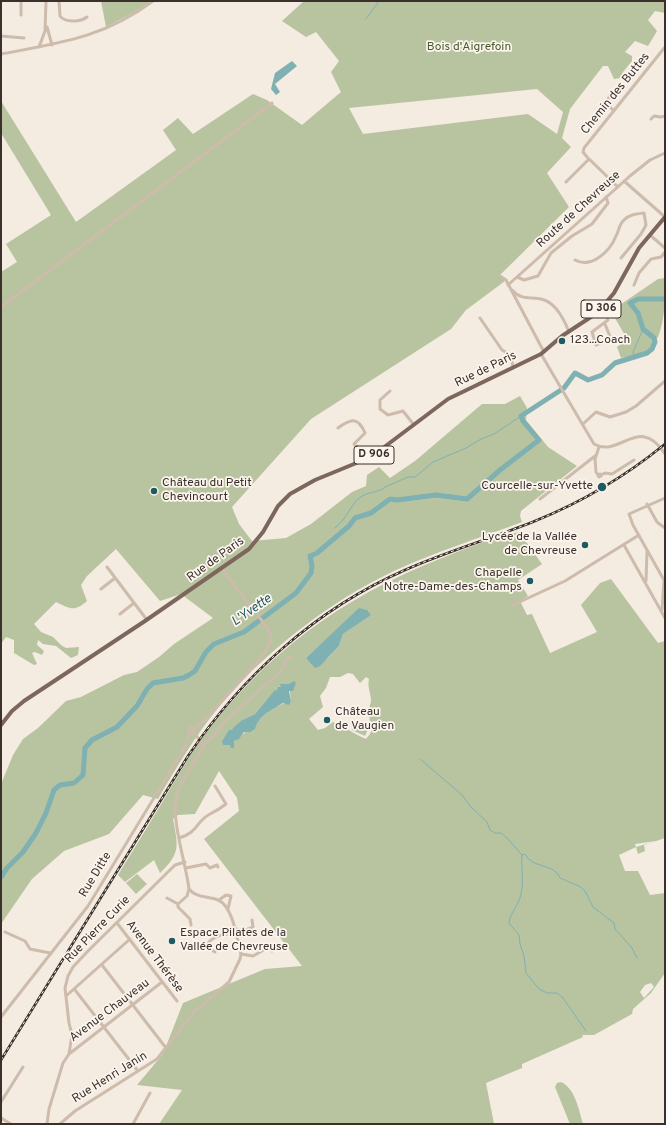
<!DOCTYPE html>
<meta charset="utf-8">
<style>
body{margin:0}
#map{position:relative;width:666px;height:1125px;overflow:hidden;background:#f4ebe1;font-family:Overpass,sans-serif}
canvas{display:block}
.frame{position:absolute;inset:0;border:2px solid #3b302b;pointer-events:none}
</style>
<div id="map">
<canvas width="666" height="1125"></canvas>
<div class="frame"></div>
</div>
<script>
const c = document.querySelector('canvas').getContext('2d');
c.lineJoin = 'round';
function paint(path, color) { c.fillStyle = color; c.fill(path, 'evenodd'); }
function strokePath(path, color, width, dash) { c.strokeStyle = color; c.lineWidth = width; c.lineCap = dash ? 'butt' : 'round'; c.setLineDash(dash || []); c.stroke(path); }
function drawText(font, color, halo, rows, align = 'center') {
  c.font = font + ' Overpass,sans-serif'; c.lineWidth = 3.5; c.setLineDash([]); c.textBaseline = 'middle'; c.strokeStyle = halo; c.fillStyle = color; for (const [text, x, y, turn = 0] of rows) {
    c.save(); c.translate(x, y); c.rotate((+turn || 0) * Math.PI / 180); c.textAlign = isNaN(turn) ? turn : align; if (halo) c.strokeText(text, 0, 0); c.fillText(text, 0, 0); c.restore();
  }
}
paint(new Path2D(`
 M101 1H151L138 10 106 27Z
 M304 1H665V13L655 11 648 20 657 31 648 46 635 41 625 52 632 56V61L623 72 621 78 614 79 608 66H603L570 109 562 138 571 147 547 173 569 207 500 275 505 281 466 310 451 329 311 419 232 507 239 524 252 541 286 538 311 524 352 492 366 486 367 475 379 467 390 478 415 461 482 404H505L520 396 527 408 526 420 548 447 577 466 521 511 520 516 522 522C479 538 436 552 394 571 330 601 263 653 218 708 195 736 176 768 158 799L143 795 109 834 64 851 32 879 1 924V784L13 755 23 739 38 728 66 701 81 697 124 675 137 672 159 657 174 644 213 618 181 594 160 601 116 549 87 576 81 585 87 601C75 612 70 609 56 602L34 624 41 632 53 637 61 645 66 648 79 647 78 655 71 658 56 646 43 644 38 640 37 645 44 651 42 655 35 652 32 653 37 664 34 665 14 653V640L6 637 1 644V272L17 262 6 244 51 215 1 133V101L76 222 176 150 163 130 178 118 193 134 253 94 267 100 302 125 341 92 331 72 339 61 316 32 306 37 282 21ZM537 89 563 112 557 134 528 114 363 134 349 108Z
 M665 278C665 300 666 341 645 353 638 356 628 356 621 358L617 347 627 339 611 311 658 279Z
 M519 532 542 564 518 580 528 596 520 601 527 615 532 614 550 653 597 632 581 605 600 583 611 579 658 643 665 641V838L644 845 645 851 638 854 636 847 656 841 635 844 636 847 619 855 625 871H638L650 895 665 893V973L651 993 633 1009 632 1014 594 1035H582L583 1037 522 1064V1068L486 1083 494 1124H159L182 1090 137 1085 163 1054 183 1003 265 969 302 966 204 839 239 811 237 798 219 771 195 814 178 815 173 819C178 846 181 853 160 873L154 860 125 882 118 875C136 845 155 815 173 784 182 770 190 754 200 741 264 654 342 597 442 558 467 548 493 537 519 532ZM371 614 343 634 339 646 327 659 306 658 319 646ZM348 673 353 674 360 683 366 677 369 679C367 687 371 693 371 701 370 705 369 709 369 713 369 726 377 727 366 739 354 734 345 727 333 722L325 728 318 730 309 719 323 707 320 696 326 688 330 677H340ZM289 684 291 701C271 706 256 723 241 736 238 739 232 742 228 745L222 741 229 731 235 730 242 720 255 714 266 701 281 687 279 685ZM651 983 654 987 644 998 640 992 645 985Z
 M355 723 368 729 365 736 352 730Z
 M137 874 147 884 136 894 126 883Z
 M561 1082C575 1088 579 1110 583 1124H570L555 1087 557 1083Z`), '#b8c4a0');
paint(new Path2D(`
 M292 61 297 66 275 84 280 92 276 95 271 89 275 73Z
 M359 608 367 610 371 615 343 634 339 646 320 666 315 668 306 658Z
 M294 681 296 683 293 691H289L291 701 289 705 283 703C272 710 258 716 255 729L250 732H244L239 739 234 741V748H231L230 745H223L222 741 229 730H234L232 729 242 720 255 714 275 690 277 691 278 687H281L279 684H289Z`), '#7fb0b2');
strokePath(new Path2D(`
 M366 19 379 1
 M634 356 633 352 643 329
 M335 528C348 518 350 504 362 496 369 492 380 492 385 487L408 477H415L433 462 466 448 481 439 494 434 521 416
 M420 759 462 795 471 807 487 822 490 830 495 833H501L507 838 522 855C521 868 524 881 521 894 519 905 509 915 509 923L519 935 520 944 524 956 526 973 539 989 547 993H557L563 998 586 1031
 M522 855 525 854C532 869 555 863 560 878L581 887 585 891 593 907 614 923 615 929 632 948 637 958`), '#7fb0b2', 1);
strokePath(new Path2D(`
 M1 877 7 868 23 852 36 833 46 813 54 790 60 785 74 783 83 775 85 748 92 740 117 727 137 706 147 689 153 683 183 678 189 675 195 671 206 652 214 644 244 632 296 593 311 573 312 566 310 556 317 553 349 526 355 518 371 513 390 499 397 500 436 495 467 499 500 470 539 440 523 421 521 416 564 388 575 373 588 380 602 375 615 363 647 353 652 349 655 342 654 338 643 329 638 313 630 303 638 299H665`), '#7fb0b2', 5);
strokePath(new Path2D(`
 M59 1 60 16C65 23 81 22 87 17
 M21 15V1
 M47 27 52 45
 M1 36 24 38
 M39 47 45 31 46 1
 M1 54C60 43 103 38 153 1
 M612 92 606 103 614 111
 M651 119 654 116 661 117 665 116
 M624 181 665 217
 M566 182 589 159
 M618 187 587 157 583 152 584 148 665 47
 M650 235 665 248
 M575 260C592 269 610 251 616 236 619 231 619 224 624 220 630 214 637 214 644 213L646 225 641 234 621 258
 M500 276 506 280 544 352
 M517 277 524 280 538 276 551 253 572 236 592 224 608 203 606 197
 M508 285 630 176 650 160 665 153
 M634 285 639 273 651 259 661 257 665 252
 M512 290C521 300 529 297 541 299 556 302 564 319 569 332
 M1 307 272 103
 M602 308 608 320 592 332 596 345 611 339 605 324
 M480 318 502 350 511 355 513 368
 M541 354 594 444C620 459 639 413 665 454
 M390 391 380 400V409L388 415 403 411 414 425
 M583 424 596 412 610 417 626 412 636 406 665 381
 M338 428C350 419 358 416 365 433L354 444 365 460
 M600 474 601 476 599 477 598 475Z
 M598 475 596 472 595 459 599 447
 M601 475 605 473 612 474 634 460
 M665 498 629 514 633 525 665 582
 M540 499 595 456
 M647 504 657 522 665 528
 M624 545 665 618
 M107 567 147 620
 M646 581 647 551
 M101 589 115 578
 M513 605 565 581 639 535
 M662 610 664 580
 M120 614 134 603
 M188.5 730a2.5 2.5 0 1 1 5 0a2.5 2.5 0 1 1-5 0Z
 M193 729 205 720 260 659C267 649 274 643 269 630L222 569
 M193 732 203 744
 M203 744 211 739 226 720 280 672 288 658 291 657
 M179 838C198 833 196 821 210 814 216 811 221 808 226 804L215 786
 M186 868 206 864 210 868 217 865 218 867
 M189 889 187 896 178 904V907L190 919 191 925
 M167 898 178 904
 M219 900 226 895 231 896 228 909
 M117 923 177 1001
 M5 932 25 941 30 949 50 953
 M229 933 234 928C240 931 247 930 253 927L252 920
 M215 952 206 946C212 936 225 932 236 935L241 930
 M241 954 253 956 269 947 272 951
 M102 965 166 1048
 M75 990 138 1071
 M66 996 130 939
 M1 1017 88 906 185 747 190 732
 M69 1054 162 982
 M1 1102 23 1067
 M1 1118 11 1124
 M47 1124 49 1109 63 1063 69 1054 72 1035 69 1023 65 988 68 976 73 967 88 951 175 865 185 862
 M60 1124 75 1111 157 1059 195 1011 229 982 240 959 241 954C237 939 233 906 218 900 208 896 196 898 189 889 186 863 170 818 177 794 182 778 194 763 203 748V744
 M133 1124 150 1093`), '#cdbbac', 3);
strokePath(new Path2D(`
 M1 725 12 711 24 701 145 621 249 549 263 532 278 506 290 494 315 480 371 457 448 399 541 354 562 336 597 313 614 293 639 248 665 217`), '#7d675c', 4);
const rail = new Path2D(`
 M1 1060 188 756C242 676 316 609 405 570 448 551 493 538 535 521 582 502 626 476 665 444`);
strokePath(rail, '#3b302b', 2.5);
strokePath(rail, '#fbf5ee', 1, [3]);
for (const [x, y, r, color] of [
 [562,341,4,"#1f5a5e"],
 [602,487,5,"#1f5a5e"],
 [154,491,4,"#1f5a5e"],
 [585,545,4,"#1f5a5e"],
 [530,581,4,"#1f5a5e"],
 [327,720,4,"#1f5a5e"],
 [172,941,4,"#1f5a5e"]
]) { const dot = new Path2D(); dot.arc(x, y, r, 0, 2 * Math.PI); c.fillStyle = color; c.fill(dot); strokePath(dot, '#fbf5ee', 1.5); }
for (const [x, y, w] of [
 [601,309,40],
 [374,455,40]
]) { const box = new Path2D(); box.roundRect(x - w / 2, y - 9, w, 18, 3); c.fillStyle = '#fbf5ee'; c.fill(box); strokePath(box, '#3b302b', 1); }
drawText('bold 11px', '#3b302b', null, [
 ["D 306",601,309],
 ["D 906",374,455]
]);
drawText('12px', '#4a5a2e', '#fbf5ee', [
 ["Bois d'Aigrefoin",469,48]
]);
drawText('12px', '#3b302b', '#fbf5ee', [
 ["Chemin des Buttes",616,94,-51],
 ["Route de Chevreuse",579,210,-42],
 ["Rue de Paris",486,370,-26],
 ["Rue de Paris",216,560,-36],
 ["Rue Ditte",96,875,-59],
 ["Rue Pierre Curie",98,930,-46],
 ["Avenue Thérèse",154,957,53],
 ["Avenue Chauveau",110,1011,-37],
 ["Rue Henri Janin",110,1078,-32]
]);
drawText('12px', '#3b302b', '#fbf5ee', [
 ["123...Coach",570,341],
 ["Château du Petit",162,484],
 ["Chevincourt",162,498],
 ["Courcelle-sur-Yvette",593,487,"right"],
 ["Lycée de la Vallée",577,538,"right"],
 ["de Chevreuse",577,552,"right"],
 ["Chapelle",522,574,"right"],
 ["Notre-Dame-des-Champs",522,588,"right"],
 ["Château",335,713],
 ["de Vaugien",335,727],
 ["Espace Pilates de la",180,934],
 ["Vallée de Chevreuse",180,948]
], 'left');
drawText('italic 13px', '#1f5a5e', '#fbf5ee', [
 ["L'Yvette",252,611,-35]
]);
</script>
